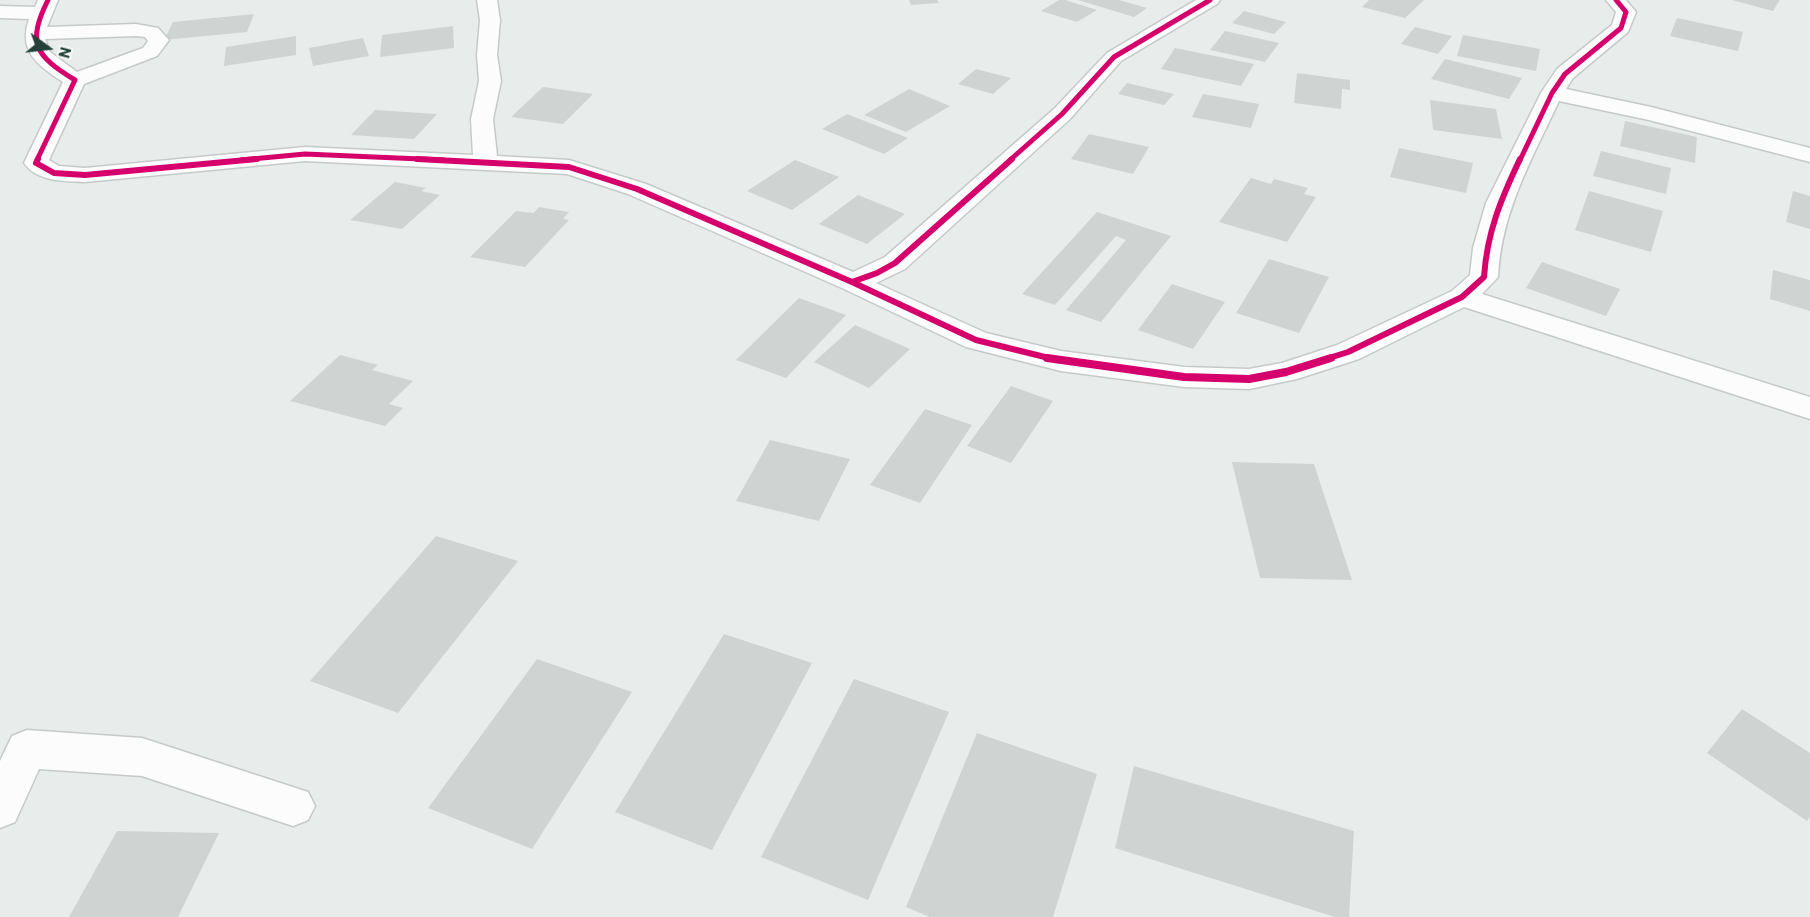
<!DOCTYPE html>
<style>
body{margin:0}
#map{position:relative;width:1810px;height:917px;overflow:hidden;background:#e8edeb;font-family:Barlow,sans-serif}
canvas{display:block}
.north{position:absolute;left:18px;top:18px;width:60px;height:60px;-webkit-text-stroke:4px #f7fbf9;paint-order:stroke;rotate:105deg;font-size:16px;font-weight:700;line-height:24px;text-align:center;color:#24423a}
.north::after{content:'';display:block;margin:auto;width:21px;height:27px;background:#24423a;clip-path:polygon(50% 0,100% 100%,50% 72%,0 100%)}
</style>
<div id="map">
<canvas width="1810" height="917"></canvas>
<div class="north">N</div>
</div>
<script>
const c = document.querySelector('canvas').getContext('2d');
c.lineJoin = 'round';
function paint(path, color) { c.fillStyle = color; c.fill(path, 'evenodd'); }
function strokePath(path, color, width, dash) { c.strokeStyle = color; c.lineWidth = width; c.lineCap = dash ? 'butt' : 'round'; c.setLineDash(dash || []); c.stroke(path); }
paint(new Path2D(`
 M909 0H937L939 3 911 5Z
 M1059 0H1065L1097 10 1077 22 1041 11Z
 M1078 0H1119L1147 8 1134 17Z
 M1369 0H1424L1405 18 1362 7Z
 M1732 0H1780L1773 11Z
 M1244 11 1286 22 1274 34 1232 23Z
 M254 14 247 32 164 40 173 22Z
 M1677 18 1743 32 1738 51 1670 36Z
 M453 26 454 48 380 57 382 35Z
 M1415 27 1452 36 1438 54 1401 44Z
 M1225 31 1279 43 1265 62 1210 50Z
 M1463 35 1540 49 1536 71 1457 56Z
 M296 36V55L224 66 226 47Z
 M363 38 369 56 313 66 309 48Z
 M1175 48 1254 64 1241 86 1161 69Z
 M1445 59 1522 78 1509 99 1431 79Z
 M976 69 1011 78 993 94 958 84Z
 M1297 73 1350 80V90L1342 89 1341 109 1294 103Z
 M1127 83 1174 94 1164 105 1118 94Z
 M543 87 593 94 563 124 511 117Z
 M909 89 950 106 906 132 864 115Z
 M1203 94 1259 104 1251 128 1192 117Z
 M1430 100 1496 109 1502 139 1433 130Z
 M375 110 437 114 414 139 351 135Z
 M847 114 908 138 884 154 822 129Z
 M1625 121 1697 137 1695 163 1620 146Z
 M1089 134 1149 147 1133 174 1071 159Z
 M1399 148 1473 163 1466 193 1390 177Z
 M1601 151 1671 168 1666 194 1593 176Z
 M795 160 839 177 792 210 747 191Z
 M1251 178 1271 184 1274 179 1308 188 1304 194 1316 197 1287 242 1219 222Z
 M395 182 426 188 421 191 440 195 402 229 350 220Z
 M1589 191 1663 211 1651 252 1575 230Z
 M1793 191 1810 196V229L1786 222Z
 M858 195 905 214 867 244 819 224Z
 M539 207 569 212 563 219 569 220 525 267 470 257 516 211 533 213Z
 M1097 212 1171 236 1101 322 1066 310 1126 240 1116 236 1055 305 1022 294Z
 M1269 259 1329 277 1299 333 1236 313Z
 M1542 262 1620 289 1606 316 1526 288Z
 M1773 270 1810 280V311L1770 299Z
 M1172 284 1225 302 1193 349 1138 330Z
 M799 298 846 315 786 378 736 360Z
 M855 325 910 349 869 388 814 362Z
 M340 355 378 365 372 370 413 381 389 404 403 408 385 426 290 401Z
 M1011 386 1053 401 1011 463 967 446Z
 M925 409 972 425 920 503 870 485Z
 M770 440 850 459 819 521 736 501Z
 M1232 462 1314 464 1352 580 1260 578Z
 M436 536 518 561 398 713 310 681Z
 M724 634 812 663 712 850 615 812Z
 M537 659 632 692 532 849 428 808Z
 M854 679 949 712 868 900 761 857Z
 M1742 709 1810 753V817L1807 821 1707 753Z
 M977 733 1097 774 1053 917H930L906 907Z
 M1134 766 1354 831 1349 917H1335L1115 848Z
 M117 831 219 833 178 917H69Z`), '#cfd4d2');
const street = new Path2D(`
 M38 0H58L47 27 136 24 158 28 169 40 157 56 84 84 49 160 59 166 85 168 305 147 473 155 471 119 479 81 477 55 480 20 477 0H497L500 20 497 55 501 81 493 119 497 156 569 160 646 184 853 272 885 257 1054 109 1107 53 1196 0H1220L1217 4 1121 61 1070 119 905 269 876 283 986 333 1061 351 1184 367 1249 369 1282 363 1337 345 1452 291 1470 275 1473 248 1486 203 1541 93 1557 69 1612 25 1616 12 1606 0H1626L1636 12 1628 32 1573 78 1566 89 1651 107 1810 148V162L1649 120 1559 101C1532 159 1501 212 1498 277L1482 294 1810 397V419L1464 307 1359 359 1297 379 1249 389 1184 387 1061 371 966 347 842 288 628 194 567 174 305 161 85 182C64 181 37 182 24 163L63 82C37 65 18 51 29 19L0 18V6L35 7ZM136 36 145 37 148 41 143 48 77 72 50 52 45 39Z
 M27 730 142 738 308 792 315 806 308 820 293 826 142 776 39 769 15 822 0 828V761L12 736Z`);
strokePath(street, '#c5cac8', 3);
paint(street, '#fcfcfc');
strokePath(new Path2D(`
 M37 160 75 80C36 56 26 44 48 0
 M241 160 305 154 444 160
 M1010 160 1062 114 1114 57 1210 0
 M1520 160 1552 93 1565 74 1621 28 1626 12 1616 0`), '#d6006c', 5);
strokePath(new Path2D(`
 M38 159 36 163 54 173 85 175 257 159
 M417 159 569 167 637 189 852 282 877 273 895 263 1012 159
 M852 282 976 340 1053 359
 M1326 359 1348 352 1462 297 1484 277C1487 232 1501 199 1520 159`), '#d6006c', 6);
strokePath(new Path2D(`
 M1047 358 1184 377 1249 379 1286 372 1331 358`), '#d6006c', 8);
</script>
